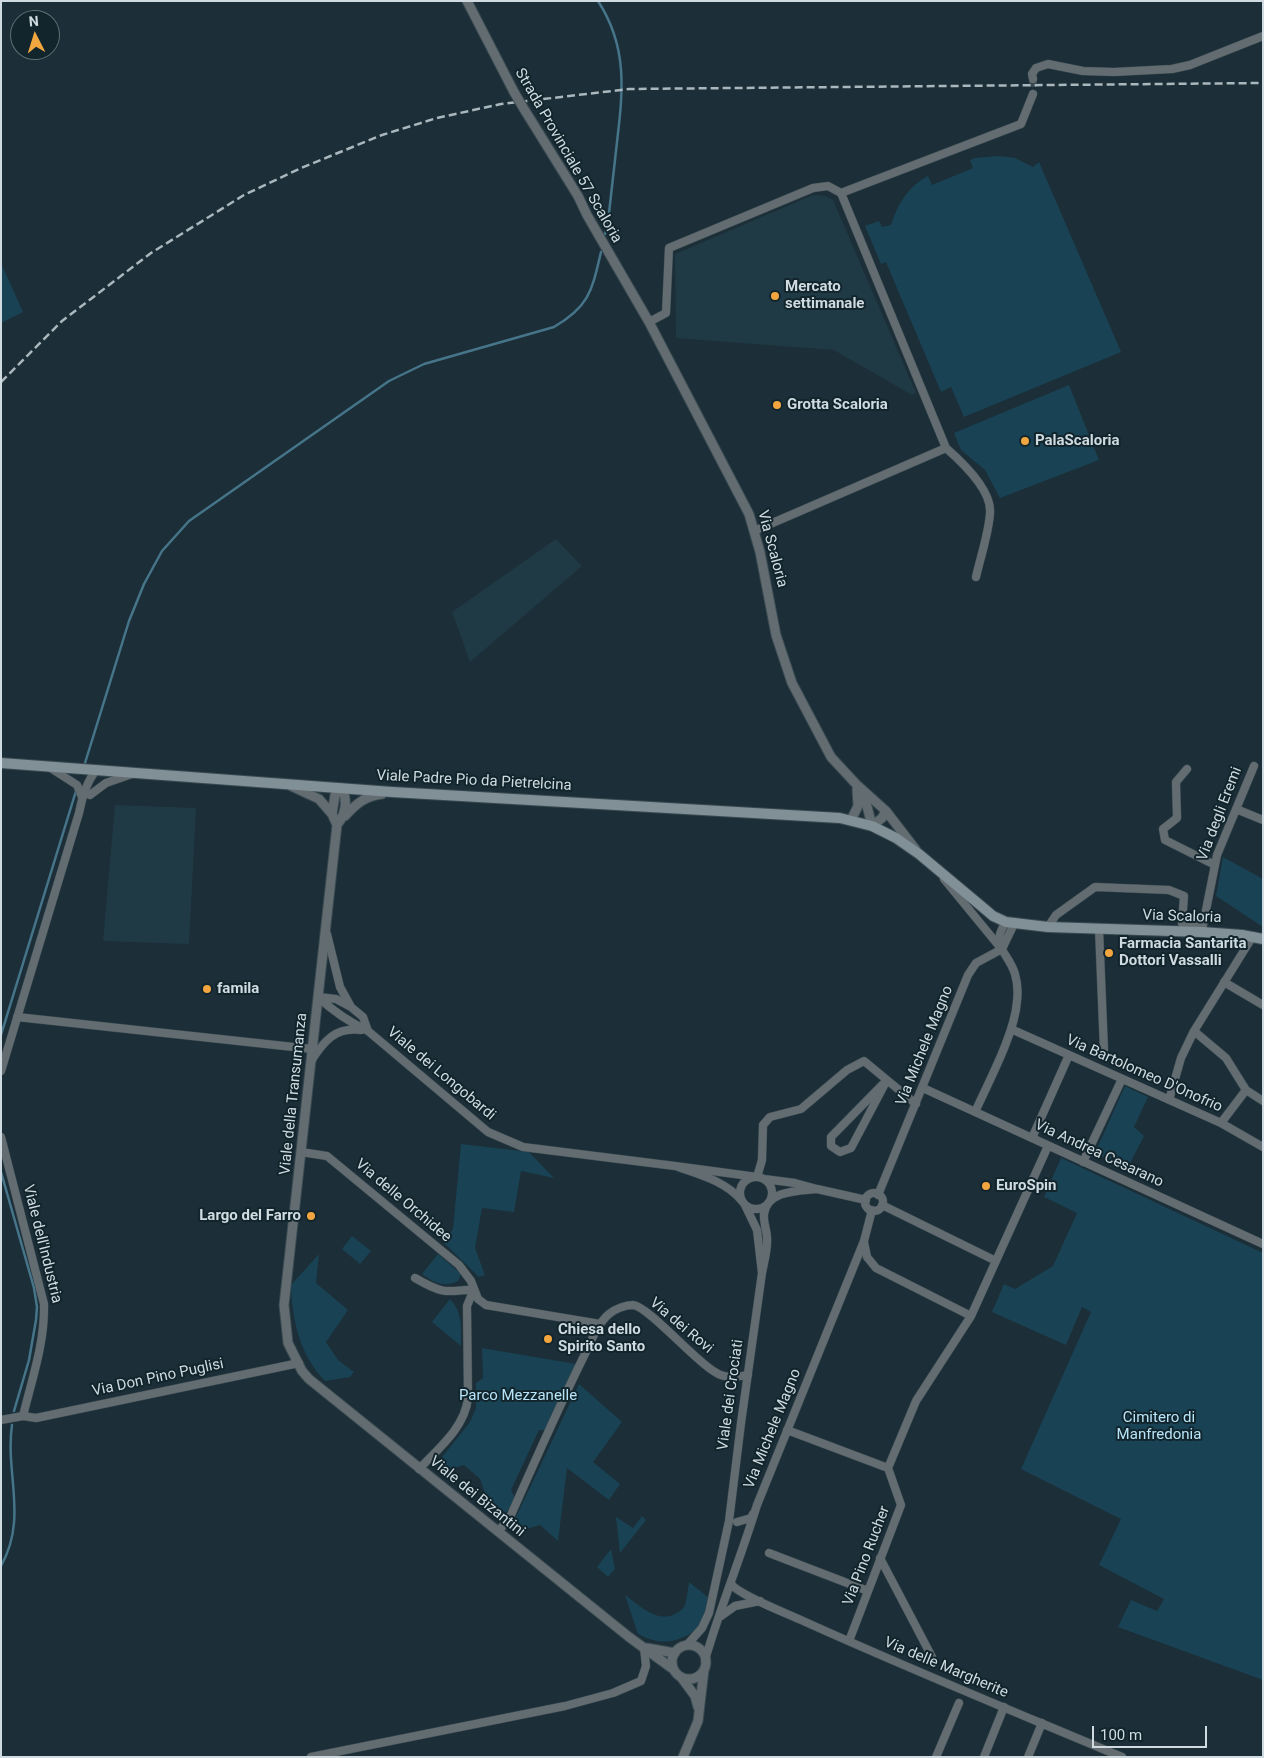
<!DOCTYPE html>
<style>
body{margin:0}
#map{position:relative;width:1264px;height:1758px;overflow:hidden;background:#1c2e37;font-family:Roboto,sans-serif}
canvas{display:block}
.frame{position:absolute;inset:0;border:2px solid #cfdbe0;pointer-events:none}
.north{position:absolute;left:10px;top:10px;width:50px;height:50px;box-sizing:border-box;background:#12252c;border:1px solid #5e6e74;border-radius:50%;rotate:355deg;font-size:14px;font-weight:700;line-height:20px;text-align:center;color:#cfdbe0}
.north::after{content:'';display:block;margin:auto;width:18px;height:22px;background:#f1a63f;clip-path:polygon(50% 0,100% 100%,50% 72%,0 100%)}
.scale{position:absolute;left:1092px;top:1726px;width:115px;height:22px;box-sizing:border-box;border:2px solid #cfdbe0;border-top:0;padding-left:6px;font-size:15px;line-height:18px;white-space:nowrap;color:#cfdbe0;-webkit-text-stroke:4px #12252c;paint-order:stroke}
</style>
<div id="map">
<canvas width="1264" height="1758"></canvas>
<div class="frame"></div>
<div class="north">N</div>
<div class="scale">100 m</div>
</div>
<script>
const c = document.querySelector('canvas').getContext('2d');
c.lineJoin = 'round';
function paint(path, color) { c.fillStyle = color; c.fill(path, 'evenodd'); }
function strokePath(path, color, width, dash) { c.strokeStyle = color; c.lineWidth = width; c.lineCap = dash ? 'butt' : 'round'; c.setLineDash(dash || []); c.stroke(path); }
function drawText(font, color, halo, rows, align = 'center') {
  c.font = font + ' Roboto,sans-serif'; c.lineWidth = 4; c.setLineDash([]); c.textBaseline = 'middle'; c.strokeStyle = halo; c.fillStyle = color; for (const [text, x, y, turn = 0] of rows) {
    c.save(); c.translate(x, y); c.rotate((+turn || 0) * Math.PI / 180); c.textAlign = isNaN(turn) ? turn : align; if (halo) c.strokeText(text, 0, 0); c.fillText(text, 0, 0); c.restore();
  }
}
paint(new Path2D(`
 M813 195H819L828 197 833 200 916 393 912 395 834 350 676 338 675 254Z
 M556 539 582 566 470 662 452 612Z
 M115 805 196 808 189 944 103 941Z`), '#203a45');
paint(new Path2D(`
 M998 156 1015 158 1033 167 1039 162 1121 352 964 417 951 387 941 392 886 262 881 264 865 226 879 221 882 227 891 225C898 203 908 187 928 176L932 185 973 168 970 160 975 158Z
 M1 263 23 312 1 323Z
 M1069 385 1099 460 1000 498 985 470 961 450 954 433Z
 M1223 857 1263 879V927L1216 896Z
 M1125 1086 1148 1097 1134 1127 1144 1136 1127 1169 1095 1153Z
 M461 1144 529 1152 554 1178 521 1171 514 1212 482 1208 475 1248 485 1275 479 1277 443 1242 453 1229Z
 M1061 1158 1263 1253V1680L1118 1627 1131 1600 1157 1611 1164 1599 1099 1565 1121 1519 1021 1469 1091 1312 1082 1307 1066 1345 992 1312 1004 1284 1015 1289 1053 1266 1077 1213 1044 1197Z
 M352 1236 371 1251 360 1264 342 1249Z
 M319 1254 316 1283 348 1310 326 1342 338 1360 354 1372 350 1377 325 1381C300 1355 292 1321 291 1285Z
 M438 1254 461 1274 458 1281C444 1288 435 1283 422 1274Z
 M450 1299C463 1313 461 1327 461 1346L432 1322Z
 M482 1348 576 1364 546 1430H539L511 1490 515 1498C510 1507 508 1514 498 1517L492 1514 480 1479 464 1465 441 1472 435 1466 470 1422 476 1408V1383L483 1378Z
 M579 1384 622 1422 593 1462 620 1484 609 1500 567 1468 558 1541 540 1525 513 1533 508 1528 515 1519Z
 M642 1516 646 1520 620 1553 616 1517 633 1528Z
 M611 1549 615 1569 608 1577 597 1567Z
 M689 1582 709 1598C707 1607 705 1618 700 1625 690 1638 668 1645 653 1640 648 1639 643 1636 638 1634L625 1595C638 1604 655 1622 673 1615 677 1613 683 1610 685 1605 687 1598 688 1589 689 1582Z`), '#194354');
strokePath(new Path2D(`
 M598 1C628 47 623 91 617 142 614 169 611 196 608 222L605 234
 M85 763 129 621 144 584 162 551 189 521 389 381 424 364 554 327C590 306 592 290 601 252
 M1 1035 76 791
 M1 1172 34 1288 37 1307 36 1320 29 1360 14 1411
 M1 1566C28 1518 5 1474 12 1425`), '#46758a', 2.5);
strokePath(new Path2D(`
 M1033 79V94`), '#374850', 8, [8, 4]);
const minor = new Path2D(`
 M1033 79 1032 74 1036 68 1048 64 1083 71 1114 72 1172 69 1190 65 1263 36
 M649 322 666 313 669 248 813 188 828 186 841 193
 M946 448C962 462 992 490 990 513 989 532 980 559 976 577
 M754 531 946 448 841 193 1021 124 1033 94
 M49 767 77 785 82 797
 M1187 769 1176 782 1177 818 1163 829 1165 840 1215 865
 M90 795 106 783 132 774
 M1236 809 1263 820
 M944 879 999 946
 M1048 927 1056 915 1095 887 1169 890 1184 896 1182 923 1203 925
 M1099 929 1104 1050
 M1202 930 1217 855 1254 766
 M327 934 340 987 351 1007 363 1017 368 1031
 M1002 949 1014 924
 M1224 982 1263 1005
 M318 997C333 1011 349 1022 368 1031L488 1132 523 1147 675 1166
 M318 997 336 999 351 1007
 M17 1017 312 1049
 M1011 1029 1221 1123 1263 1147
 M1194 1031 1226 1058 1246 1090 1263 1101
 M311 1061C324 1041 335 1027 361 1030
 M1 1071 79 813C82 797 86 783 96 770
 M887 1080 851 1148 840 1152 831 1146V1137Z
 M923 1088 1263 1244
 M1169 1100 1181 1058 1194 1031 1253 936
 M975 1112C989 1081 1015 1033 1017 1001 1018 993 1017 981 1015 974 1008 951 989 947 1006 922
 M1221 1123 1246 1090
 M1 1137 44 1304C45 1342 32 1379 23 1416
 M1032 1138 1069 1055
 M301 1152 327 1156 459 1265 471 1281 478 1299 486 1305 600 1324
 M1083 1162 1122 1079
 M740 1193a16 16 0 1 1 32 0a16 16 0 1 1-32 0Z
 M817 1189 866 1200
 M865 1202a9 9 0 1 1 18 0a9 9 0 1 1-18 0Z
 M878 1195 968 975 976 963 1002 949
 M742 1201C726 1181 698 1174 675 1166L757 1177 762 1160 763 1125 770 1117 801 1109 847 1070 864 1061 916 1104
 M745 1205 757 1230 762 1273C764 1262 768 1249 767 1238 767 1230 763 1222 764 1214 767 1190 799 1191 817 1189L795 1183 764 1179
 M882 1205 996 1261
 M864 1242 867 1257 876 1268 971 1316
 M415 1278C441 1293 444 1293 474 1289
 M1 1420 23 1416 36 1418 299 1363
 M787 1430 888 1468 901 1505 849 1641
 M888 1468 916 1401 971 1316 1048 1146
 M419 1469C439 1448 465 1427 468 1398L467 1306 474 1289
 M737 1522 751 1518 753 1514
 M498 1532 511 1515C534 1463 557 1411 582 1360 590 1345 596 1325 609 1314 615 1309 625 1305 633 1305 648 1306 696 1362 715 1372 725 1379 736 1377 748 1375
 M769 1553 868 1591
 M880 1558 932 1657
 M731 1584C739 1595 786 1613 801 1620 907 1668 1015 1712 1122 1757
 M721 1616 735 1606 760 1601
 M687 1645 702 1628 709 1613 729 1521 741 1423 762 1273
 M705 1660C720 1608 741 1557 757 1505L864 1241 872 1210
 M311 1757 565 1706 613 1693 641 1681 646 1666 644 1648
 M936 1757 959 1703
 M984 1757 1004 1707
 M1028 1757 1042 1723`);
const tertiary = new Path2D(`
 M467 1 514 92
 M524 109 578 196 587 215 649 322 749 514 760 552 776 635 792 683 831 757 856 784 886 811 916 850
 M291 786 319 799 332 814
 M859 789 867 806 872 826 882 818 886 811
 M345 816C356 804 365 796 382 794
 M851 820 858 806 857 789
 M337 825C346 814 348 802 342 788L335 795 332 814 337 825 284 1305 288 1343 302 1371 309 1379 629 1637 673 1669
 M672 1662a17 17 0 1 1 34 0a17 17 0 1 1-34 0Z
 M647 1648 675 1653
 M681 1677 695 1696 698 1707
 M683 1757 698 1721 704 1670`);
const secondary = new Path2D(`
 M1 763 392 792 840 818 872 826 896 838 919 854 980 905 993 916 1006 922 1048 927 1202 932 1242 935 1263 939`);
strokePath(minor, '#394a52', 9);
strokePath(tertiary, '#394a52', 11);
strokePath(secondary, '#394a52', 12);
strokePath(minor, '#636c70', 8);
strokePath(tertiary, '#636c70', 9);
strokePath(secondary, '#818f96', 10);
strokePath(new Path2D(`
 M1 382 62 321 151 253 244 195 301 168 382 135 437 118 501 104 629 89 1263 83`), '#aab7bd', 2.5, [8, 4]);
const tertiaryBridge = new Path2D(`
 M514 92 524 109`);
strokePath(tertiaryBridge, '#394a52', 11, []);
strokePath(tertiaryBridge, '#636c70', 9);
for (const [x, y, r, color] of [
 [775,296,5,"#f1a63f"],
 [777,405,5,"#f1a63f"],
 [1025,441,5,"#f1a63f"],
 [1109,953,5,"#f1a63f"],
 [207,989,5,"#f1a63f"],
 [986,1186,5,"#f1a63f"],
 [311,1216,5,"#f1a63f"],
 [548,1339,5,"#f1a63f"]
]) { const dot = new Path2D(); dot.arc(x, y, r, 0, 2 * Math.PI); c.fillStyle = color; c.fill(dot); strokePath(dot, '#12252c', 2); }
drawText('15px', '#cfdbe0', '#12252c', [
 ["Strada Provinciale 57 Scaloria",568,156,60],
 ["Via Scaloria",772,549,75],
 ["Viale Padre Pio da Pietrelcina",474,781,3],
 ["Via degli Eremi",1220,814,-69],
 ["Via Scaloria",1182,917,2],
 ["Via Michele Magno",925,1046,-68],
 ["Viale dei Longobardi",441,1074,40],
 ["Via Bartolomeo D'Onofrio",1144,1074,24],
 ["Viale della Transumanza",294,1094,-84],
 ["Via Andrea Cesarano",1099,1154,25],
 ["Via delle Orchidee",403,1201,40],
 ["Viale dell'Industria",42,1244,76],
 ["Via dei Rovi",681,1326,40],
 ["Via Don Pino Puglisi",158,1378,-12],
 ["Viale dei Crociati",731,1395,-82],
 ["Via Michele Magno",773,1429,-68],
 ["Viale dei Bizantini",477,1497,39],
 ["Via Pino Rucher",867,1556,-69],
 ["Via delle Margherite",946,1668,23]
]);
drawText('bold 15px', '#cfdbe0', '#12252c', [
 ["Mercato",785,287],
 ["settimanale",785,304],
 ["Grotta Scaloria",787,405],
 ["PalaScaloria",1035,441],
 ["Farmacia Santarita",1119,944],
 ["Dottori Vassalli",1119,961],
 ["famila",217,989],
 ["EuroSpin",996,1186],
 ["Largo del Farro",301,1216,"right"],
 ["Chiesa dello",558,1330],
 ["Spirito Santo",558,1347]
], 'left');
drawText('15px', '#b7e4f8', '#12252c', [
 ["Parco Mezzanelle",518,1396],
 ["Cimitero di",1159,1418],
 ["Manfredonia",1159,1435]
]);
</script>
